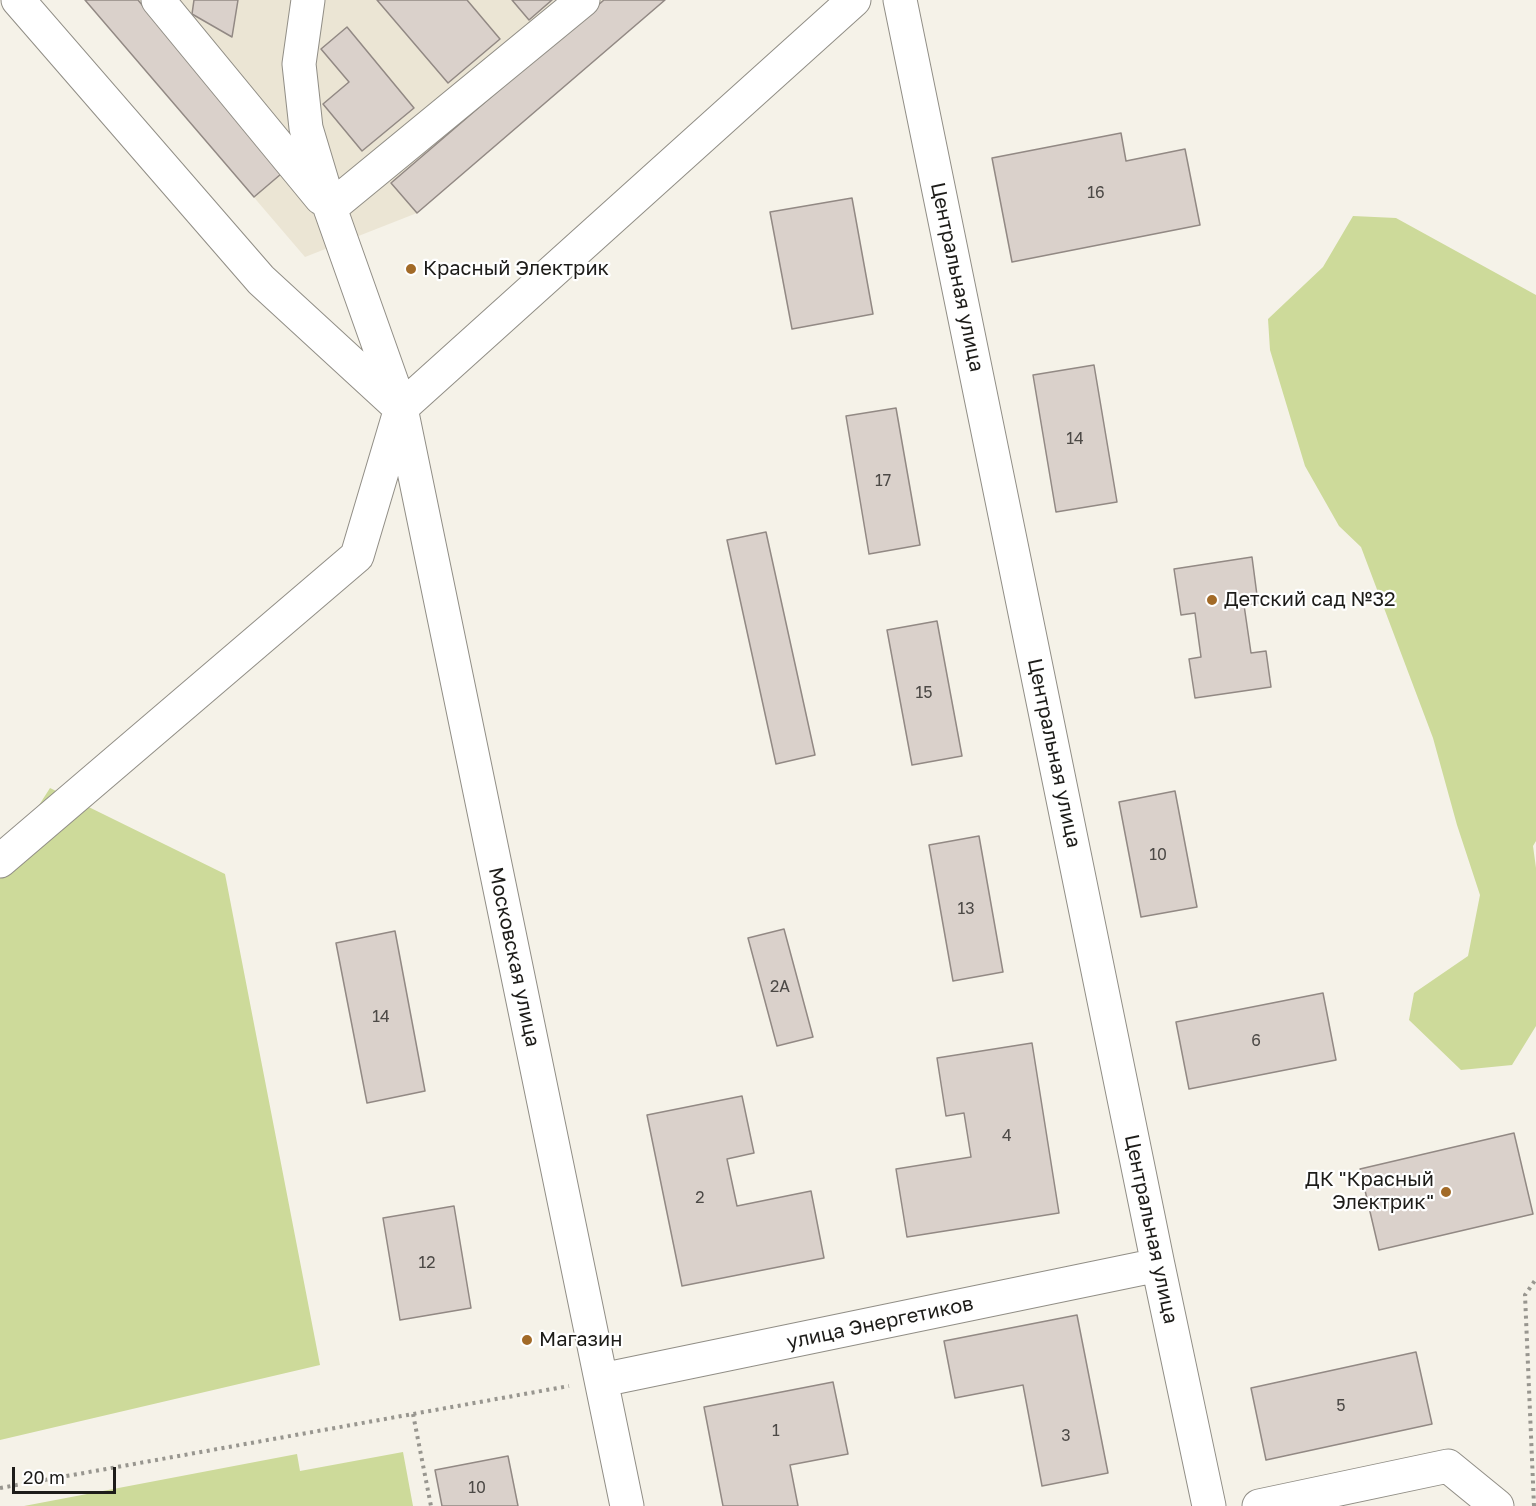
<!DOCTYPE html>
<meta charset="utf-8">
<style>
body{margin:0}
#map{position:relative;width:1536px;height:1506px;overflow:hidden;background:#f5f2e8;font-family:"Golos Text",sans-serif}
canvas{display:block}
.scale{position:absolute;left:12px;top:1467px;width:104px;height:27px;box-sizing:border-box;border:3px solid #1d1c19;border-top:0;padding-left:8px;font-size:18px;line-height:21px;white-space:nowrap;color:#1d1c19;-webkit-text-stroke:4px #fff;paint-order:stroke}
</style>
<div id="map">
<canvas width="1536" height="1506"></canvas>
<div class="scale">20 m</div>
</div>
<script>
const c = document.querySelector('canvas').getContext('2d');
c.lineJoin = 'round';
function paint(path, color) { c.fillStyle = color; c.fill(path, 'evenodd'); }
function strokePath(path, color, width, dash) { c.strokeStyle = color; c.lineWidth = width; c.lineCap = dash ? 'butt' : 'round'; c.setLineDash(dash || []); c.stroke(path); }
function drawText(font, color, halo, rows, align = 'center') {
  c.font = font + ' "Golos Text",sans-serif'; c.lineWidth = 4.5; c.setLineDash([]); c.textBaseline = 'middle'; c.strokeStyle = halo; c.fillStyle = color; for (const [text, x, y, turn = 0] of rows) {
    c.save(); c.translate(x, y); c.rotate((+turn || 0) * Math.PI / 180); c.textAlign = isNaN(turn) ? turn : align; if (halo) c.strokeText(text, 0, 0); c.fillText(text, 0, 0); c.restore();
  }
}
paint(new Path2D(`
 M85 0H665L417 213 305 257Z`), '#ebe5d4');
paint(new Path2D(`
 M1353 216 1396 218 1536 295V841L1533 846 1536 868V1026L1512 1065 1461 1070 1409 1020 1414 993 1468 956 1480 895 1457 825 1433 738 1361 547 1339 526 1305 466 1270 350 1268 319 1323 267Z
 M50 788 225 874 320 1365 0 1440V861L6 857Z
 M403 1452 413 1506H24L297 1454 300 1471Z`), '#cdda9a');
const building = new Path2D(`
 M85 0H138L281 174 254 197Z
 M194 0H238L232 37 192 14Z
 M377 0H467L500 39 448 83Z
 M512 0H552L529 20Z
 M604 0H665L417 213 391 183Z
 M347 27 414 108 362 151 323 104 349 82 321 49Z
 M1121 133 1126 161 1185 149 1200 225 1012 262 992 158Z
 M852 198 873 314 792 329 770 212Z
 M1094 365 1117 502 1056 512 1033 375Z
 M896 408 920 545 869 554 846 416Z
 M766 532 815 755 776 764 727 540Z
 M1252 557 1258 603 1244 605 1251 653 1266 651 1271 687 1195 698 1189 659 1201 657 1195 613 1181 615 1174 569Z
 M937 621 962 756 912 765 887 630Z
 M1175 791 1197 907 1141 917 1119 802Z
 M979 836 1003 972 953 981 929 845Z
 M784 929 813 1037 777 1046 748 938Z
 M395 931 425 1091 367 1103 336 943Z
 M1323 993 1336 1060 1189 1089 1176 1022Z
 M1032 1043 1059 1213 907 1237 896 1169 971 1157 964 1113 946 1116 937 1058Z
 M742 1096 754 1153 727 1159 737 1206 811 1191 824 1258 682 1286 647 1115Z
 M1514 1133 1533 1214 1379 1250 1360 1169Z
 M454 1206 471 1308 400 1320 383 1218Z
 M1077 1315 1108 1473 1042 1486 1023 1385 955 1398 944 1341Z
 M1416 1352 1432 1424 1266 1460 1251 1388Z
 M833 1382 848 1454 790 1465 798 1506H723L704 1407Z
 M508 1456 518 1506H442L435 1470Z`);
paint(building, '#dad1cb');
strokePath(building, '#928984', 1.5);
const minor = new Path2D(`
 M18 0 261 280 397 405
 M158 0 321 198
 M308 0 299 64 306 128 330 208 401 408 627 1506
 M900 0 1158 1265 1209 1506
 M330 208 583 0
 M0 861 357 556 401 408 854 0
 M602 1380 1158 1265
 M1259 1506 1448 1466 1497 1506`);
strokePath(minor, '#918e86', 35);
strokePath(new Path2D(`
 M413 1414 431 1506
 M0 1488 569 1386
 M1534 1506 1525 1295 1536 1279`), '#98968f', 4, [3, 4.5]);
strokePath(minor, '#fff', 33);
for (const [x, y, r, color] of [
 [411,269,6,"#a26a27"],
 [1212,600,6,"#a26a27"],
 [1446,1192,6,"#a26a27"],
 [527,1340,6,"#a26a27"]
]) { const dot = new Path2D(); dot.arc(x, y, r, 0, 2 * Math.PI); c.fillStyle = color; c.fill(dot); strokePath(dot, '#fff', 2); }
drawText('16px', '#4c4946', null, [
 ["16",1096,193],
 ["14",1075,439],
 ["17",883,481],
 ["15",924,693],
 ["10",1158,855],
 ["13",966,909],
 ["2А",780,987],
 ["14",381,1017],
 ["6",1256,1041],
 ["4",1007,1136],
 ["2",700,1198],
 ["12",427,1263],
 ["5",1341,1406],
 ["1",776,1431],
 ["3",1066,1436],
 ["10",477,1488]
]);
drawText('20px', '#1d1c19', '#fff', [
 ["Красный Электрик",423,269],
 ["Детский сад №32",1224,600],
 ["ДК \"Красный",1434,1180,"right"],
 ["Электрик\"",1434,1203,"right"],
 ["Магазин",539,1340]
], 'left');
drawText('20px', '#1d1c19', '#fff', [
 ["Центральная улица",957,277,78],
 ["Центральная улица",1054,753,78],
 ["Московская улица",514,957,78],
 ["Центральная улица",1151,1229,78],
 ["улица Энергетиков",880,1323,-12]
]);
</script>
